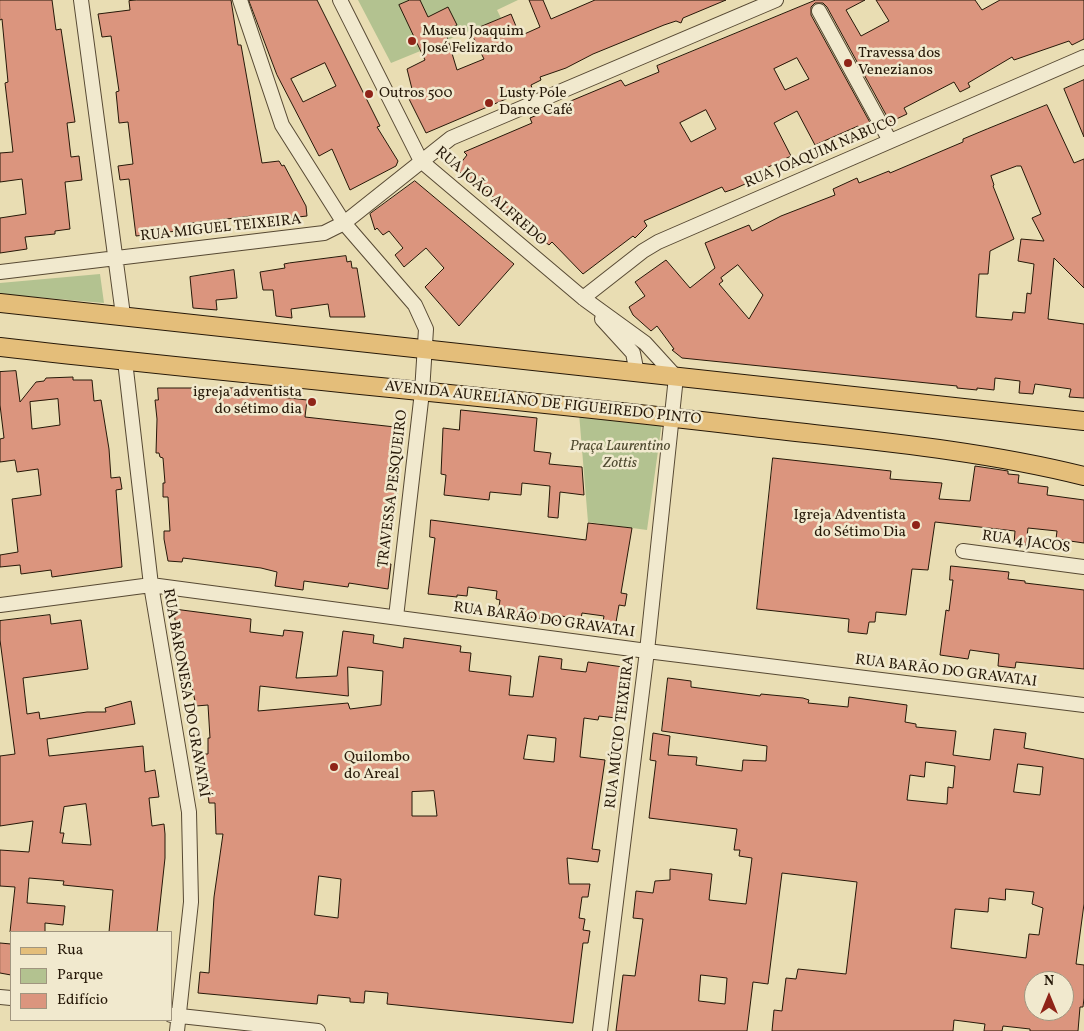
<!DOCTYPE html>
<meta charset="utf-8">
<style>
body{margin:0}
#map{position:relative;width:1084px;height:1031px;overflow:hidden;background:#e9ddb3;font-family:Vollkorn,serif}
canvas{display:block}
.legend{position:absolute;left:10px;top:931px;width:162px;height:90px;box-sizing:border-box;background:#f1e9ce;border:1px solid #a0957f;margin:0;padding:6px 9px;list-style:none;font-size:15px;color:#261808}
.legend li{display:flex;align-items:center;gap:10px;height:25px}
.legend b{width:25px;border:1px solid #a0957f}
.north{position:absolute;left:1024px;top:971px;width:50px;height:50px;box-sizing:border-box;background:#f1e9ce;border:1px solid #a0957f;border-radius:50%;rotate:0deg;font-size:14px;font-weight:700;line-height:20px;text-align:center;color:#261808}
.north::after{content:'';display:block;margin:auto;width:18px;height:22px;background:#8f2418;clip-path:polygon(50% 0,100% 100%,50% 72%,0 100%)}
</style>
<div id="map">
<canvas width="1084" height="1031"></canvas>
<ul class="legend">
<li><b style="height:6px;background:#e4be7a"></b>Rua</li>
<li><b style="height:14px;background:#b3c290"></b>Parque</li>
<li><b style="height:14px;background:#db957e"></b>Edifício</li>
</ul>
<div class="north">N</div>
</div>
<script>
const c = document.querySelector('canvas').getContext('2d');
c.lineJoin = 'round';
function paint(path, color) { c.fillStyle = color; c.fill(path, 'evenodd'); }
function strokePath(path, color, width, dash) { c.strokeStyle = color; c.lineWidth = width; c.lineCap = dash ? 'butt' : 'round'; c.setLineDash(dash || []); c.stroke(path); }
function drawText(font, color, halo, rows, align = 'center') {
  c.font = font + ' Vollkorn,serif'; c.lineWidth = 5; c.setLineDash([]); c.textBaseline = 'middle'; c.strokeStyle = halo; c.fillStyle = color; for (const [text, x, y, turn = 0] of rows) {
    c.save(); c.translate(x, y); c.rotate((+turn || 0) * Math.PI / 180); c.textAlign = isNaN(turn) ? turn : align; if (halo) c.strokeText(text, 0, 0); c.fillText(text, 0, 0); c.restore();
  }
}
paint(new Path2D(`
 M358 0H518L497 10 501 18 391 63Z
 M100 274 104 303 0 294V283Z
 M579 413 662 422 647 530 588 522Z`), '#b3c290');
const building = new Path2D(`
 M0 0H52L56 30 61 29 75 122 67 123 71 157 79 156 82 180 65 182 70 229 55 231V234L25 237 27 249 0 253V218L26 214 22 179 0 182V153L13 152 5 83 8 82 2 19 0 20Z
 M137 0H231L238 45H241L262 163 279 161 282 166 284 165 306 206 307 216 253 222 252 216 184 224 185 230 136 236 129 179 120 180 118 166 133 164 128 122 119 123 116 92 119 91 111 36 102 37 98 14 130 10 129 1Z
 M249 0H317L380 126 377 127 398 161 396 166 350 190 332 149 319 156 277 75ZM325 63 336 86 303 102 291 79Z
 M410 0H420L428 17 448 7 457 25 445 30 457 70 484 59 470 31 511 14 520 36 540 27 529 0H543L551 19 595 0H726L683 18 681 23 676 21 664 25 593 54 566 68 540 77 541 80 531 85 532 88 426 133 405 91 412 89 407 69 425 60 399 5Z
 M816 0H865L846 10 861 36 889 21 876 0H975L982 10 1000 0H1084V39L1072 45 1069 41 1014 60 1012 57 968 83 970 87 960 92 954 82 904 108 907 114 890 122 827 7 823 3H815L811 7V15L873 128 862 134 858 126 815 145 797 111 774 123 791 156 752 175 754 180 734 189 725 192 722 187 644 221 647 226 635 238 633 236 583 274 552 242 549 245 518 221 487 191 484 193 456 169 467 155 464 152 532 123 530 118 621 80 625 86 659 72 657 66ZM797 58 809 79 785 90 774 69ZM706 110 716 129 691 142 680 123Z
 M1084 80V137L1064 89Z
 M1047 105 1074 163 1084 159V288L1054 258 1048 319 1084 324V398L1069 397 1071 389 1035 384 1033 394 1019 393 1020 381 995 378 994 390 977 388V390L957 388V386L682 358 672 350 674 349 657 326 651 331 633 315 629 307 645 296 635 282 666 260 690 288 715 268 705 243 749 225 752 231 781 216 835 195 833 189 857 178 859 183 889 171 890 173 963 142V139L987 129ZM1017 166H1021L1041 214 1032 218 1044 241 1021 239 1018 261 1034 264 1031 294 1027 293 1025 313 1013 312 1012 320 976 317 979 274H988L990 251 1014 239 993 186 994 185 991 176ZM738 265 763 295 749 319 719 284 723 281 721 278Z
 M415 181 514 264 459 326 425 287 444 268 426 248 404 267 395 255 403 248 389 231 383 235 377 228 375 230 370 214Z
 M346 256 347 262 351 261 352 268H357L365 317H330L328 304 291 309 292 318 276 316 273 290H263L260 272 285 268 284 264 289 263Z
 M234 270 237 298 216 300 217 310 193 308 190 277Z
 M16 371 20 402 36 382 44 381 46 378 73 377V380H92L94 401 101 400 109 449 111 478 120 477 122 489 116 490 122 567 52 577 51 570 21 574 20 565 0 567V555L18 552 12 499 41 495 38 469 17 472 15 460 0 462V439L4 438 0 405V372ZM58 399 60 425 32 429 30 402Z
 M158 388H239V391H281V397L307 400 305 417 395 427 391 487 398 488 392 531 385 530 381 563 391 564 388 589 349 583 348 587 304 581 303 590 275 586 277 572 261 568 183 558 182 562 168 561 164 539V531H170L168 497H163V483H165L163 458 160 457 159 453H156L157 419 155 400H158Z
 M461 410 537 418 534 451 551 453 549 464 582 467 584 495 560 492 558 518 548 517 550 486 522 483 521 495 490 492 489 500 444 495 446 475 441 474 443 428 459 430Z
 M773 458 891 471 890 479 942 483 939 499 970 501 975 466 1008 471V474L1019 475 1018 483 1048 487 1047 495 1084 500V543L1056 539 1057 531 1028 528 1026 545 1014 544 1015 531 935 522 928 570 912 569 906 615 876 612 875 622H869L867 634 848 632 849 619 757 609Z
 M431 520 586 540 588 523 632 528 621 593 627 594 625 606 619 605 615 628 602 627 604 616 582 613 581 619 561 616 560 621 498 613 500 600 496 599 497 591 468 587 467 596 457 595V597L428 594 435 538 430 537Z
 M951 566 1009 572 1008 579 1025 581V583L1084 590V669L1016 662 1015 668 998 666 999 654 970 650 968 659 940 655 946 610 949 611 953 580H950Z
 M174 609 251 619 250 632 283 636 284 630 303 632 296 678 337 676 343 631 374 635 373 643 403 648 404 638 461 646 460 652 471 653 469 671 511 676 509 695 533 697 539 656 562 659 561 669 586 672 588 662 623 667 616 718 599 716 598 720 584 718 580 757 605 760 592 849 600 850 598 862 567 858 569 884H590L588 897H582L579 918 585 919 583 930 590 931 588 943H583L573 1023 387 1004 388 993 365 991 364 1003 350 1002V998L318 995 317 1004 198 993 200 972 209 973 214 897 223 834H216L215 803H209L203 754H208V738H210L208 705 196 706 182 639H178ZM348 667 383 671 381 705 350 709 348 703 258 711 260 686 348 696ZM528 735 556 738 554 762 524 759ZM434 791 437 816H412V792ZM319 876 341 879 338 918 315 915Z
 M50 615 51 624 81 620 88 669 23 678 27 714 39 712 40 719 87 712H106L105 708 131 701 135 724 47 739 49 756 143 746 145 772 155 770 159 797 149 798 152 826 164 824 165 834V858L157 932H109L113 890 63 885 64 881 29 878 27 903 65 906 63 925 45 923V932H10L15 887 0 886V850L29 852 33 821 0 826V756L15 754 0 640V621ZM86 804 91 845 62 843 64 833H60L64 807Z
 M668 678 691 681V687L760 696 761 694 803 698 809 700 808 703 848 707 849 697 907 705 905 722 916 724V727L956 731 953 755 990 760 994 729 1026 733 1024 748 1084 759V904L1076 964 1084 965V998L1083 1007H1080L1078 1031H1030V1029L1003 1026 1002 1031H984L985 1024 954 1020 953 1031H772L774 1010 782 1011 786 978 796 979 798 969 846 974 857 882 782 873 768 984 753 982 747 1031H616L623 975 635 976 643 919 633 918 636 891 653 893 655 881 670 880V869L712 874 709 900 746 904 752 858 739 856 740 850H734L737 829 649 818 656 761 650 760 653 733 670 736 668 755 697 757 696 765 742 771 743 760 766 761 767 746 662 731ZM926 762 955 766 953 788 948 787 947 804 907 800 910 775 924 777ZM1018 764 1043 767 1040 795 1014 792ZM1006 889 1034 892 1032 904 1043 908 1039 935 1029 934 1026 958 951 948 955 909 988 912 989 898 1005 900ZM701 975 727 978 725 1004 699 1001ZM1034 981H1064V1011H1034Z
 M0 943 11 944V975L0 973Z`);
paint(building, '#db957e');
strokePath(building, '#261808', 1);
const minor = new Path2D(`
 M81 0 123 315
 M240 0 282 125 344 223 415 305 426 329 422 392 396 617
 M340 0 421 161 583 298 645 343 676 377 647 651 600 1031
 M819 11 890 141
 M0 272 324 233 344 223 451 138 776 0
 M583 298 643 251 658 242 1084 57
 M602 319 633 353 637 373
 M125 361 151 585 189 812 191 902 177 1031
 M963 551 1084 567
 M0 605 151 585 647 651 1084 705
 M0 997 11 998
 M171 1015 318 1031`);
const major = new Path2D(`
 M0 303 1084 421
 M0 347C251 376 503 397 753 427 863 440 976 449 1084 476`);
strokePath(minor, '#574933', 16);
strokePath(major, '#261808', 20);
strokePath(minor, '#f1e9ce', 14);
strokePath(major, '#e4be7a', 18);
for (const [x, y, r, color] of [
 [412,41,5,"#8f2418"],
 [848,63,5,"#8f2418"],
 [369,94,5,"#8f2418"],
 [489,103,5,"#8f2418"],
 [312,402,5,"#8f2418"],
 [916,525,5,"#8f2418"],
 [334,767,5,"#8f2418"]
]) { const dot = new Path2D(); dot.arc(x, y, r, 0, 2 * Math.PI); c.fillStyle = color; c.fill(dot); strokePath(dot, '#f1e9ce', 2); }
drawText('15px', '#261808', '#f1e9ce', [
 ["Museu Joaquim",422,32],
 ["José Felizardo",422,49],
 ["Travessa dos",858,54],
 ["Venezianos",858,71],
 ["Outros 500",379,94],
 ["Lusty Pole",499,94],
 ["Dance Café",499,111],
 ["igreja adventista",302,393,"right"],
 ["do sétimo dia",302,410,"right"],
 ["Igreja Adventista",906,516,"right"],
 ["do Sétimo Dia",906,533,"right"],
 ["Quilombo",344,758],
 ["do Areal",344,775]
], 'left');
drawText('15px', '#261808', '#f1e9ce', [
 ["RUA JOAQUIM NABUCO",821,153,-23],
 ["RUA JOÃO ALFREDO",490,197,41],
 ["RUA MIGUEL TEIXEIRA",221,229,-6],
 ["AVENIDA AURELIANO DE FIGUEIREDO PINTO",543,404,6],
 ["TRAVESSA PESQUEIRO",394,489,-83],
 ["RUA 4 JACOS",1026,543,8],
 ["RUA BARÃO DO GRAVATAI",544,621,8],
 ["RUA BARÃO DO GRAVATAI",946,672,7],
 ["RUA BARONESA DO GRAVATAÍ",185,693,80],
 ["RUA MÚCIO TEIXEIRA",621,732,-83]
]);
drawText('italic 15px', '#504b31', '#f1e9ce', [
 ["Praça Laurentino",620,447],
 ["Zottis",620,464]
]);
</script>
